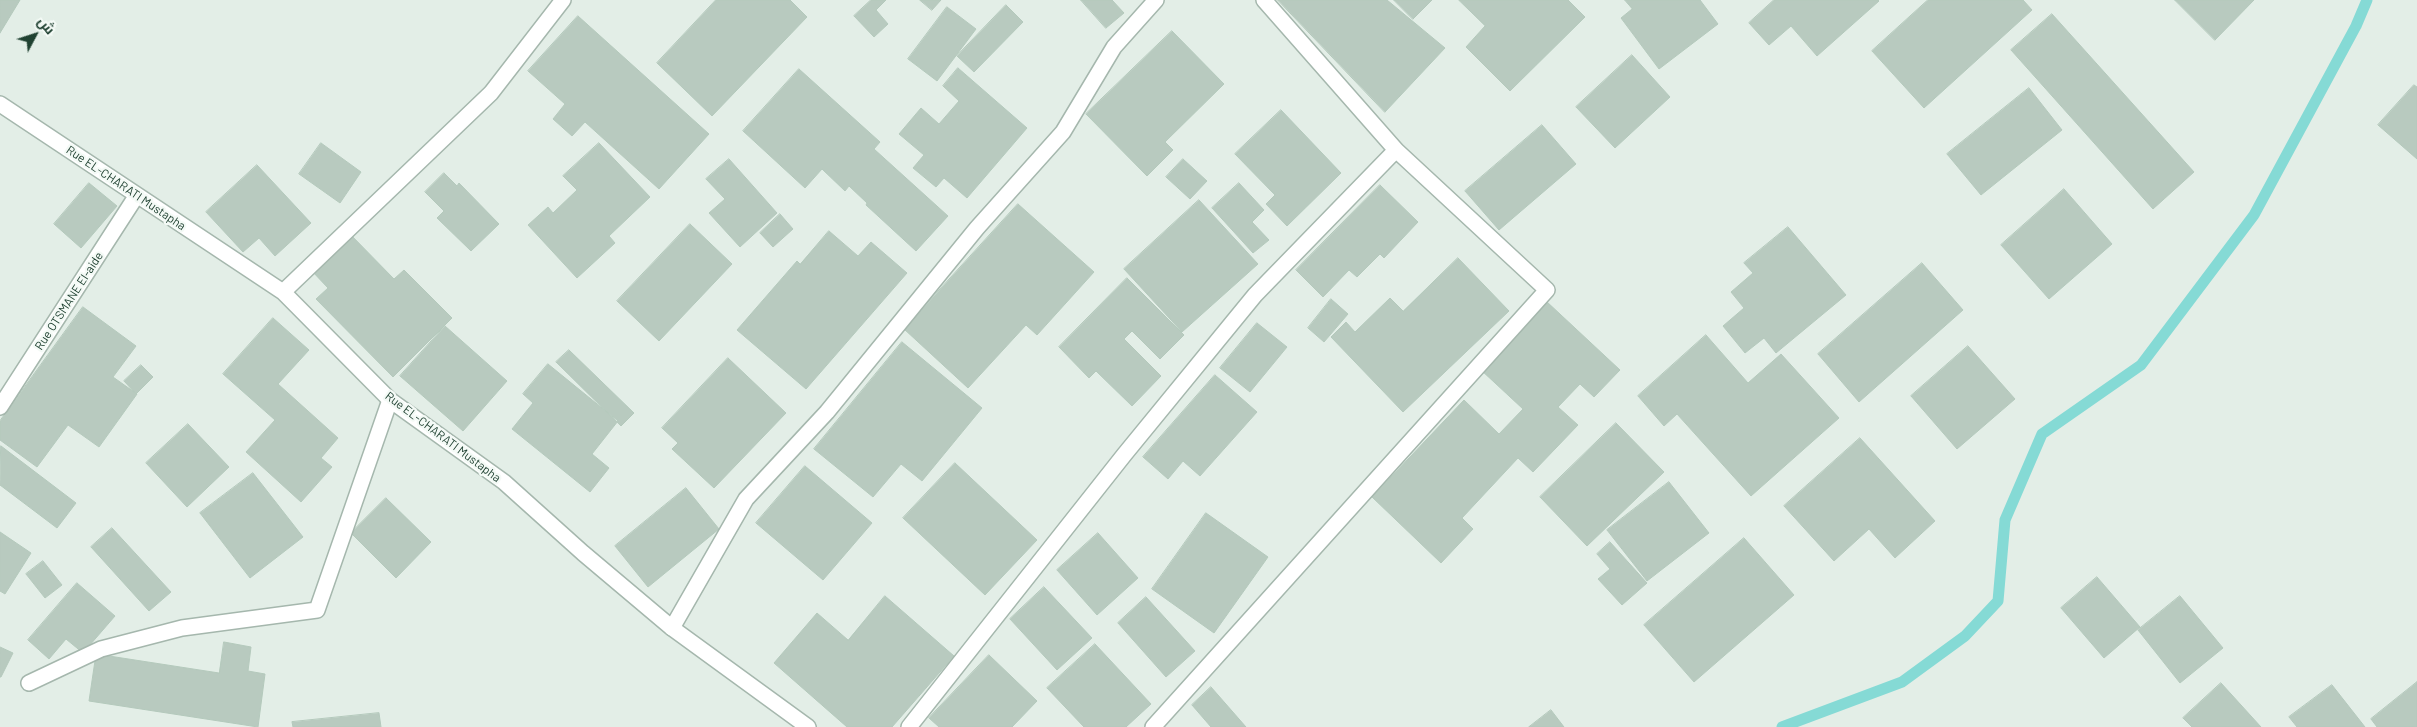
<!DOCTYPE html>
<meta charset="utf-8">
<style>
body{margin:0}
#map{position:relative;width:2417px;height:727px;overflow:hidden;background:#e3eee7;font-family:Barlow,Cairo,sans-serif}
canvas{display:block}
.north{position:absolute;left:10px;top:10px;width:50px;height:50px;-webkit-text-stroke:4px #f4faf6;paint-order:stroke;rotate:50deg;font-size:14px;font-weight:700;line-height:20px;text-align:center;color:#204232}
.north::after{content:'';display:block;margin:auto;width:18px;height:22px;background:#204232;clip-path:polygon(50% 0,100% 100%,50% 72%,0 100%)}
</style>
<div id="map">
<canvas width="2417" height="727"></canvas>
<div class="north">ش</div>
</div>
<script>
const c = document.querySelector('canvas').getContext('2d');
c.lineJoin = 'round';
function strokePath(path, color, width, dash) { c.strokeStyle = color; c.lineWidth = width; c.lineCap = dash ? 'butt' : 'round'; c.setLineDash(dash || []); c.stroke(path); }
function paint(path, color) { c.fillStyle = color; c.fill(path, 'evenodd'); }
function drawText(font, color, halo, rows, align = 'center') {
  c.font = font + ' Barlow,sans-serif'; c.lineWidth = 4.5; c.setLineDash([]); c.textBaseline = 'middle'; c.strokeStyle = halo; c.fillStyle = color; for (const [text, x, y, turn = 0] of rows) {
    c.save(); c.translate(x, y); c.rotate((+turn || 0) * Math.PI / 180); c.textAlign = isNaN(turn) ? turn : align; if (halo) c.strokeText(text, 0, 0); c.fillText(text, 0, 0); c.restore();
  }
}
strokePath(new Path2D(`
 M1782 727 1902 682 1965 636 1998 601 2005 520 2042 434 2141 365 2254 215 2356 26 2367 0`), '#85dad5', 11);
const building = new Path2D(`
 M0 0H20L0 33Z
 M716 0H790L807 17 712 116 657 63Z
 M871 0H886L876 10 888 24 874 37 854 16Z
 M920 0H941L932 10Z
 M1081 0H1112L1124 13 1106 28Z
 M1278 0H1387L1445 48 1385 112Z
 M1394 0H1432L1413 19Z
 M1459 0H1568L1585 17 1510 91 1466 47 1485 26Z
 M1625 0H1700L1718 24 1659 69 1621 18 1632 9Z
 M1774 0H1878L1879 1 1817 56 1791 26 1769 45 1749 23Z
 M1928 0H2023L2032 10 1924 108 1872 51Z
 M2175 0H2254L2215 40Z
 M1006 5 1023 22 974 72 957 56Z
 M947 7 976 29 937 81 908 59Z
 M2052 14 2194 172 2153 209 2011 50Z
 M578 16 709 134 659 189 585 122 572 136 553 119 565 104 528 71Z
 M1172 31 1224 84 1165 142 1173 150 1147 176 1086 114Z
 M1632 55 1670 97 1615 148 1576 107Z
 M958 68 1027 128 967 198 944 178 936 187 913 168 924 155 899 134 921 108 939 124 959 101 943 86Z
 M799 69 880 142 874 149 948 216 916 251 866 205 867 203 849 186 845 191 822 169 805 188 743 131Z
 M2414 85 2417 87V159L2378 125Z
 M2029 88 2062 130 1981 195 1947 154Z
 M1281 110 1341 173 1287 226 1266 204 1275 195 1235 154Z
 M1542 125 1576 164 1499 230 1465 191Z
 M321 143 361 172 340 203 299 174Z
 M599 143 650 197 609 236 615 243 577 278 528 225 548 207 553 213 577 190 563 176Z
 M729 159 777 213 740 247 709 213 725 199 706 179Z
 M1183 159 1207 181 1190 199 1166 177Z
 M257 165 311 223 275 256 259 238 243 252 206 212Z
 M444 173 457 186 459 183 499 224 471 251 437 218 444 211 425 192Z
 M89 183 117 206 81 248 54 224Z
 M1239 183 1264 210 1252 222 1269 240 1253 253 1212 208Z
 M1380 185 1418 222 1384 258 1380 254 1357 277 1349 270 1323 297 1296 270Z
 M2064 189 2112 244 2049 299 2001 245Z
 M1199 200 1258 264 1182 332 1124 269Z
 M1018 204 1094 272 1037 335 1026 325 968 388 904 329Z
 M780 214 793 229 773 247 760 233Z
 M690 224 732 264 659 341 617 301Z
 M1788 227 1846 295 1776 353 1764 338 1745 353 1723 326 1744 308 1731 292 1753 273 1744 263Z
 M829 231 858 256 871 242 907 273 806 389 737 330 797 261 800 264Z
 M348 232 394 279 404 270 452 318 393 377 316 299 328 288 311 270Z
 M1458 258 1509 311 1403 412 1331 337 1346 322 1355 332 1390 298 1403 311Z
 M1922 263 1963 310 1859 402 1818 354Z
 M1127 278 1184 335 1160 359 1132 331 1124 339 1161 376 1132 406 1096 371 1089 378 1059 347Z
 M1331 299 1348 314 1324 342 1308 328Z
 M1546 301 1620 370 1594 397 1580 384 1558 407 1578 425 1533 472 1518 458 1462 518 1473 529 1441 563 1372 497 1464 400 1499 434 1523 409 1481 370Z
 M83 307 136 346 113 377 137 394 99 447 68 425 37 467 0 440V421Z
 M273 318 309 350 278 384 338 438 321 458 332 467 301 502 246 452 275 420 223 374Z
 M1257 323 1287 347 1250 392 1220 368Z
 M445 326 507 381 463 431 400 376Z
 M1706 335 1748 383 1781 354 1839 418 1751 496 1677 414 1664 426 1638 396Z
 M902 342 982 408 922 481 901 464 873 497 814 449Z
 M1968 346 2015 399 1957 449 1911 396Z
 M569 350 634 413 621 426 556 362Z
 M728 358 786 413 714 488 672 449 678 443 662 428Z
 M548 364 618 421 592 454 609 468 590 492 512 429 533 403 523 394Z
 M141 365 153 377 136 394 124 381Z
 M1215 375 1257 412 1200 476 1183 461 1168 479 1143 457Z
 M1616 423 1664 472 1587 546 1540 497Z
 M188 424 229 467 187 507 146 463Z
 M1860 438 1935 521 1895 558 1869 529 1834 561 1784 506Z
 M1 446 76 503 57 528 0 485Z
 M955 463 1037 540 985 595 903 518Z
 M805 466 872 523 823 580 756 523Z
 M253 473 303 537 250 578 200 513Z
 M1669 482 1709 533 1647 581 1607 530Z
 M686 488 719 529 648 587 615 546Z
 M386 498 431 542 396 578 351 533Z
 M1206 513 1268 557 1214 633 1152 589Z
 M112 528 171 592 149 611 91 547Z
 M0 532 31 553 5 594 0 591Z
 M1098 533 1138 578 1097 615 1057 570Z
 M1744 538 1794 595 1694 682 1644 625Z
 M1610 542 1647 583 1622 605 1598 579 1610 569 1597 554Z
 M43 561 62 585 45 598 26 574Z
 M2097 577 2140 627 2104 658 2061 608Z
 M77 583 115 616 83 653 66 639 49 659 28 640Z
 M1044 587 1092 638 1057 670 1010 619Z
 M885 596 954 656 892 727H847L774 663 817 613 848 640Z
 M2180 596 2223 648 2180 683 2138 630Z
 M1146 597 1195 651 1166 677 1118 623Z
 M224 642 251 647 248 671 265 674 258 727 89 701 96 654 219 673Z
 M1095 644 1151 704 1126 727H1084L1047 688Z
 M0 647 13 653 1 677H0Z
 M989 655 1037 701 1012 727H939L929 718Z
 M2417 682V727H2377L2371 719Z
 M2221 683 2261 727H2192L2183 718Z
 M2332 685 2365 727H2297L2289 717Z
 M1211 687 1246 727H1211L1192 705Z
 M1551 710 1564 727H1529Z
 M379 713 381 727H293L292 722Z`);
paint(building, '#b8cabf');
strokePath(building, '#b4c9bc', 1);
const service = new Path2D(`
 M672 628 746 499 827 412 977 228 1063 132 1114 47 1156 0
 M29 683 101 649 182 628 317 610 390 400`);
const minor = new Path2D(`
 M0 104 283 292 390 400 504 482 583 553 672 628 808 727
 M283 292 491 93 563 0
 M0 407 137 195
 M909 727 1124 455 1255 295 1396 150 1264 0
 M1153 727 1547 290 1396 150`);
strokePath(service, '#a5b7ad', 18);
strokePath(minor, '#a5b7ad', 18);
strokePath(service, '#fff', 15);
strokePath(minor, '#fff', 15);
drawText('12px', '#204232', '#f4faf6', [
 ["Rue EL-CHARATI Mustapha",126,188,34],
 ["Rue OTSMANE El-aide",69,301,-57],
 ["Rue EL-CHARATI Mustapha",443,437,37]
]);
</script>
